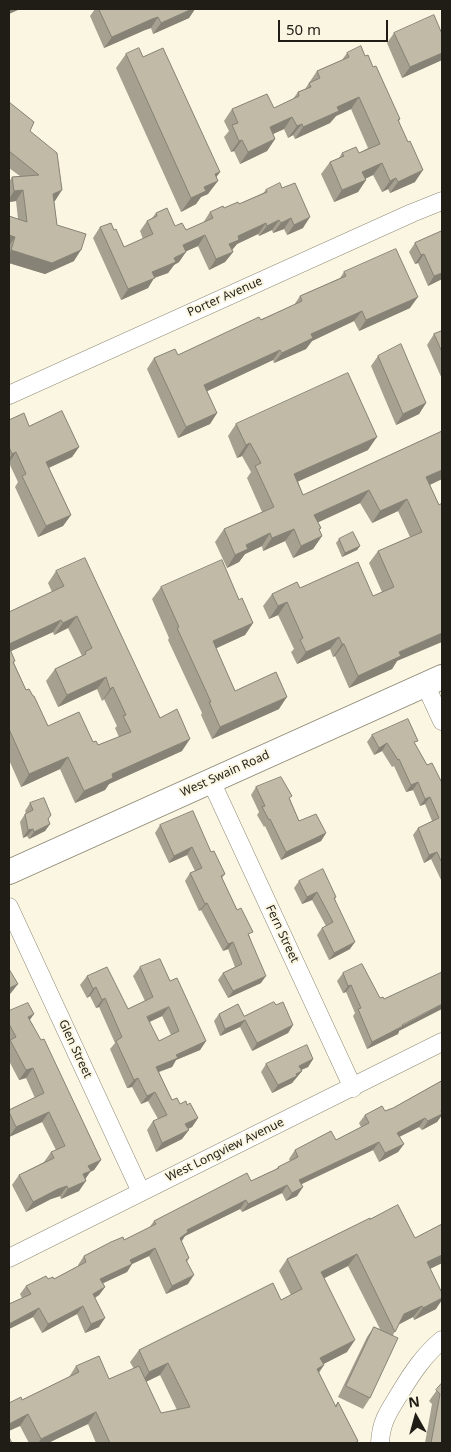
<!DOCTYPE html>
<style>
body{margin:0}
#map{position:relative;width:451px;height:1452px;overflow:hidden;background:#fbf6e1;font-family:"Noto Sans",sans-serif}
canvas{display:block}
.frame{position:absolute;inset:0;border:10px solid #1f1d16;pointer-events:none}
.north{position:absolute;left:391px;top:1392px;width:50px;height:50px;-webkit-text-stroke:4px #fbf6e1;paint-order:stroke;rotate:353deg;font-size:14px;font-weight:700;line-height:20px;text-align:center;color:#1f1d16}
.north::after{content:'';display:block;margin:auto;width:18px;height:22px;background:#1f1d16;clip-path:polygon(50% 0,100% 100%,50% 72%,0 100%)}
.scale{position:absolute;left:278px;top:20px;width:110px;height:22px;box-sizing:border-box;border:2px solid #1f1d16;border-top:0;padding-left:6px;font-size:15px;line-height:18px;white-space:nowrap;color:#1f1d16;-webkit-text-stroke:4px #fbf6e1;paint-order:stroke}
</style>
<div id="map">
<canvas width="451" height="1452"></canvas>
<div class="frame"></div>
<div class="north">N</div>
<div class="scale">50 m</div>
</div>
<script>
const c = document.querySelector('canvas').getContext('2d');
c.lineJoin = 'round';
function strokePath(path, color, width, dash) { c.strokeStyle = color; c.lineWidth = width; c.lineCap = dash ? 'butt' : 'round'; c.setLineDash(dash || []); c.stroke(path); }
function paint(path, color) { c.fillStyle = color; c.fill(path, 'evenodd'); }
function drawText(font, color, halo, rows, align = 'center') {
  c.font = font + ' "Noto Sans",sans-serif'; c.lineWidth = 4; c.setLineDash([]); c.textBaseline = 'middle'; c.strokeStyle = halo; c.fillStyle = color; for (const [text, x, y, turn = 0] of rows) {
    c.save(); c.translate(x, y); c.rotate((+turn || 0) * Math.PI / 180); c.textAlign = isNaN(turn) ? turn : align; if (halo) c.strokeText(text, 0, 0); c.fillText(text, 0, 0); c.restore();
  }
}
const street = new Path2D(`
 M9 395 412 213 442 201
 M425 684 442 721
 M211 781 353 1088
 M9 907 141 1192
 M9 1258 442 1042
 M380 1443C381 1421 389 1411 400 1393 412 1373 424 1355 442 1340`);
const secondary = new Path2D(`
 M9 872 442 677`);
strokePath(street, '#8e8976', 19);
strokePath(secondary, '#8e8976', 26);
strokePath(street, '#fff', 18);
strokePath(secondary, '#fff', 24);
paint(new Path2D(`
 M95 9H195L189 18 153 34 151 28 145 30 104 48 90 16Z
 M394 33 442 34V60L402 78 387 43Z
 M347 53 365 56 400 119 399 121 415 182 390 193 388 189 382 192 373 175 365 179 366 180 358 192 334 202 321 174 330 162 339 158 342 153H359L368 148 351 109 336 116 330 123 295 139 293 135 288 138 284 129 273 134 275 139 267 151 240 164 234 151 231 152 224 137 229 131 224 121 232 109 274 108 293 99 298 92 305 89 317 71 342 60Z
 M126 54 143 57 220 172 216 177 208 194 201 197 196 204 181 212 116 68Z
 M9 102 30 131 55 201H54L57 225 74 261 45 274 9 263V216L18 219 16 201 9 202V182L12 177 20 176 9 168Z
 M282 188 303 228 287 235 284 229 273 233 272 230 259 236 258 234 237 244 232 250 233 252 225 262 209 270 198 246 186 251 179 262 174 265 168 273 154 278 148 288 121 300 93 238 100 227 114 230 124 247 143 239 140 231 147 221 152 218 156 213 175 226 186 230 203 223 210 212 239 204 263 193 266 190Z
 M442 231V279L428 286 418 263 415 264 409 252 415 243Z
 M344 272 410 308 359 331 354 321 312 341 306 349 274 363 273 360 207 391 217 413 210 424 178 438 147 369 154 358 178 355 294 305 300 296 340 278Z
 M442 331V379L427 345 434 334Z
 M378 356 426 403 419 414 396 425 371 366Z
 M9 420 29 426 79 447 72 457 49 468 71 515 63 526 38 537 15 487 18 482 9 463Z
 M236 424 368 450 298 481 303 495 442 431V479L430 485 439 505 397 661 392 669 349 688 335 656 333 657 330 649 297 664 291 652 294 649 278 615 269 619 263 606 272 594 300 588 373 596 382 592 369 563 378 551 410 537 398 511 372 523 360 503 318 522 321 528 319 530 322 536 313 549 293 558 285 541 263 551 262 546 245 554 239 562 227 568 215 542 224 529 262 512 247 478 251 472 242 456 237 458 228 436Z
 M339 539 360 546 357 550 342 557 336 543Z
 M56 571 160 718 182 751 109 784 105 790 75 803 60 769 21 787 9 760V612L52 592 48 583ZM68 628 82 656 55 669 46 681 58 707 97 689 102 701 104 699 117 726 115 728 119 737 98 745 93 742 48 726 26 690 14 663 11 651 53 632 54 635Z
 M161 587 239 600 253 623 245 635 216 648 235 691 279 709 212 739 201 715 202 713 168 640 169 638 152 599Z
 M372 735 415 745 427 765 442 783V882L431 859 424 863 413 835 418 828 432 821 425 804 420 806 413 790 406 792 394 766 392 767 382 751 374 755 367 742Z
 M256 787 290 799 299 821 326 833 321 841 281 860 265 826 264 827 257 815 259 812 251 795Z
 M30 803 51 815 48 819 50 824 45 831 29 839 27 836 23 838 20 822 25 814 26 813 25 811Z
 M160 825 211 852 225 874 222 878 250 937 261 983 228 998 218 980 223 973 235 967 228 949 223 951 201 910 199 911 185 881 190 873 195 871 187 855 169 863 155 833Z
 M299 881 336 897 335 899 350 949 329 960 317 935 322 928 326 926 312 900 302 904 294 888Z
 M140 967 170 981 206 1041 200 1050 176 1060 172 1067 159 1072 172 1100 180 1104 187 1105 198 1118 192 1127 188 1129 182 1139 156 1152 147 1130 153 1121 158 1119 148 1101 141 1104 132 1087 127 1088 110 1049 115 1043 99 1007 96 1008 90 996 87 998 80 985 87 976 128 1009 145 1001 133 976ZM162 1016 171 1035 159 1041 149 1022Z
 M343 973 380 998 384 999 399 1031 398 1034 367 1049 353 1016 355 1013 346 992 343 993 337 981Z
 M276 1005 293 1025 288 1033 252 1051 240 1027 220 1036 214 1021 219 1014 244 1016Z
 M9 1011 30 1020 101 1160 94 1170 90 1172 85 1179 79 1191 61 1199 60 1196 51 1199 26 1212 12 1185 19 1175 44 1162 51 1152 56 1150 42 1122 9 1137V1110L35 1098 26 1078 19 1080 9 1061Z
 M313 1059 308 1067 301 1070 302 1071 292 1083 272 1093 261 1072 266 1064Z
 M442 1080V1115L437 1122 422 1130 419 1127 399 1137 404 1144 398 1152 379 1162 373 1150 302 1184 297 1196 286 1201 282 1193 242 1212 240 1209 185 1236 181 1241 189 1258 187 1262 188 1284 166 1294 149 1256 132 1264 127 1272 103 1283 105 1287 99 1295 95 1298 99 1327 85 1333 77 1314 42 1333 33 1317 9 1329V1304L22 1298 20 1294 26 1286 48 1279H54L78 1266V1265L84 1256 124 1240 149 1228 154 1221 251 1181 276 1169 278 1167 290 1161 289 1159 295 1150 336 1140 361 1127 359 1123 365 1115 385 1111 393 1108 441 1081Z
 M370 1219 415 1238 442 1224V1263L430 1269 436 1309 414 1320 413 1317 399 1324 393 1335 370 1398 363 1409 338 1397 367 1337 374 1327 380 1329 348 1266 324 1278 347 1352 323 1364 324 1365 319 1373 335 1406 338 1402 358 1441 357 1443H96L88 1424 48 1443H29L20 1426 22 1400 69 1377 76 1366 109 1379 134 1369 130 1362 139 1350 281 1300 291 1295 279 1271 287 1259ZM160 1375 177 1410 161 1413 146 1382Z
 M442 1383V1443H425L432 1404 429 1401Z`), '#a5a090');
paint(new Path2D(`
 M9 9H19L18 10 9 14Z
 M192 9H195L189 18 153 34 161 23Z
 M158 17 151 28 145 30 104 48 112 37 152 19Z
 M442 53V60L402 78 410 67Z
 M359 97 351 109 336 116 330 123 295 139 303 127 337 107Z
 M292 117 284 129 262 139 270 127Z
 M302 124 293 135 288 138 297 126Z
 M275 139 267 151 240 164 248 152Z
 M242 140 234 151 231 152 239 141Z
 M382 163 373 175 354 184 362 172Z
 M423 170 415 182 390 193 398 182Z
 M220 172 212 183 218 181 208 194 201 197 196 204 181 212 191 198 204 187 215 174Z
 M396 178 388 189 382 192 390 181Z
 M366 180 358 192 334 202 342 190Z
 M23 190 16 201 9 202V199L14 191Z
 M62 190 55 201 45 204 53 194Z
 M310 217 303 228 287 235 294 225Z
 M291 218 284 229 273 233 281 223Z
 M279 220 272 230 259 236 267 226Z
 M266 223 258 234 237 244 232 250 229 244 238 236Z
 M9 235 15 237 9 246Z
 M205 235 198 246 176 256 183 245Z
 M11 250H81L74 261 45 274 9 263V254Z
 M186 252 179 262 174 265 168 273 154 278 148 288 121 300 128 289 174 258Z
 M233 252 225 262 209 270 216 259Z
 M424 254 418 263 415 264 421 255Z
 M442 273V279L428 286 434 276Z
 M418 297 410 308 359 331 366 320Z
 M362 311 354 321 312 341 306 349 274 363 282 353 311 334Z
 M280 350 273 360 197 396 204 385Z
 M426 403 419 414 396 425 403 414Z
 M217 413 210 424 178 438 186 427Z
 M377 437 368 450 286 487 294 474Z
 M250 443 242 456 237 458 246 445Z
 M79 447 72 457 39 472 46 462Z
 M16 452 9 463V459L12 454Z
 M442 470V479L418 490 426 477Z
 M369 490 360 503 306 528 314 515Z
 M407 499 398 511 372 523 380 511Z
 M71 515 63 526 38 537 46 526Z
 M294 529 285 541 263 551 272 538Z
 M270 533 262 546 245 554 239 562 227 568 235 555 246 545Z
 M322 536 313 549 293 558 301 546Z
 M360 546 357 550 342 557 345 553Z
 M287 602 278 615 269 619 278 606Z
 M77 616 68 628 54 635 63 623Z
 M61 620 53 632 9 652V644Z
 M253 623 245 635 204 654 213 641Z
 M442 633V642L397 661 392 669 349 688 358 676 399 652Z
 M339 637 330 649 297 664 306 652Z
 M342 644H344L335 656 333 657Z
 M106 677 97 689 58 707 67 695Z
 M113 687 104 699 102 701 110 689Z
 M287 697 279 709 212 739 220 727Z
 M190 739 182 751 109 784 105 790 75 803 84 791 112 774Z
 M387 743 382 751 374 755 379 748Z
 M68 757 60 769 21 787 29 774Z
 M418 782 413 790 406 792 411 785Z
 M430 797 425 804 420 806 425 799Z
 M50 824 45 831 29 839 34 832Z
 M33 829 27 836 23 838 28 830Z
 M326 833 321 841 281 860 286 852Z
 M192 847 187 855 169 863 174 856Z
 M437 852 431 859 424 863 429 855Z
 M317 892 312 900 302 904 307 897Z
 M207 903 201 910 199 911 205 904Z
 M233 942 228 949 223 951 228 944Z
 M355 942 350 949 329 960 334 953Z
 M266 976 261 983 228 998 233 991Z
 M18 984 11 993 9 995V988Z
 M351 985 346 992 343 993 348 986Z
 M96 987 90 996 87 998 93 989Z
 M105 998 99 1007 96 1008 102 1000Z
 M442 1004V1009L399 1031 398 1034 367 1049 372 1042Z
 M169 1007 162 1016 141 1026 147 1017Z
 M34 1014 27 1024 28 1017Z
 M245 1020 240 1027 220 1036 225 1029Z
 M293 1025 288 1033 252 1051 257 1043Z
 M206 1041 200 1050 176 1060 172 1067 150 1075 156 1067 176 1055Z
 M313 1059 308 1067 294 1073 299 1066Z
 M33 1068 26 1078 19 1080 26 1070Z
 M302 1071 292 1083 272 1093 278 1085Z
 M138 1078 132 1087 127 1088 134 1080Z
 M155 1092 148 1101 141 1104 147 1096Z
 M442 1109V1115L437 1122 422 1130 428 1121Z
 M49 1112 42 1122 9 1137 16 1127Z
 M198 1118 192 1127 179 1133 185 1124Z
 M425 1118 419 1127 391 1141 397 1133Z
 M189 1130 182 1139 156 1152 162 1143Z
 M379 1142 373 1150 293 1188 299 1180Z
 M404 1144 398 1152 379 1162 385 1153Z
 M101 1160 94 1170 90 1172 84 1181 76 1184 88 1166Z
 M86 1181 79 1191 61 1199 68 1189Z
 M287 1185 282 1193 242 1212 248 1204Z
 M67 1186 60 1196 51 1199 26 1212 33 1202 58 1189Z
 M303 1187 297 1196 286 1201 292 1193Z
 M246 1200 240 1209 185 1236 182 1241 174 1246 180 1238 187 1230Z
 M155 1248 149 1256 132 1264 127 1272 95 1287 100 1279 130 1260Z
 M357 1254 348 1266 313 1284 321 1272Z
 M442 1255V1263L419 1274 427 1262Z
 M194 1275 188 1284 166 1294 172 1286Z
 M105 1287 99 1295 87 1302 93 1294Z
 M442 1298V1300L436 1309 414 1320 423 1308Z
 M83 1306 77 1314 42 1333 48 1324Z
 M422 1306 413 1317 396 1326 404 1314Z
 M39 1308 33 1317 9 1329V1324Z
 M105 1318 99 1327 85 1333 91 1324Z
 M355 1340 347 1352 312 1370 320 1358Z
 M168 1363 160 1375 141 1384 149 1372Z
 M324 1365 315 1377 317 1369Z
 M96 1412 88 1424 48 1443H38L41 1439Z
 M28 1414 20 1426 9 1431V1424Z`), '#868275');
const building = new Path2D(`
 M99 9H192L161 23 158 17 152 19 112 37Z
 M434 15 442 34V53L410 67 394 33Z
 M361 46 365 56 368 55 373 67 376 66 400 119 398 120 408 142 410 141 423 170 398 182 396 178 390 181 382 163 362 172 366 180 342 190 330 162 344 156 342 153 356 147 359 153 380 144 359 97 337 107 339 111 303 127 302 124 297 126 292 117 270 127 275 139 248 152 242 140 239 141 232 125 238 123 232 109 267 94 274 108 299 96 298 92 311 87 309 83 320 78 317 71 349 57 347 53Z
 M139 48 143 57 163 48 220 172 215 174 218 181 204 187 206 191 191 198 126 54Z
 M9 102 34 122 30 131 57 153 62 190 53 194 57 225 86 234 81 250 52 263 11 250 15 237 9 235V216L27 222 23 190 14 191 12 177 39 175 9 151Z
 M280 183 282 188 295 183 310 217 294 225 291 218 281 223 279 220 267 226 266 223 238 236 239 240 229 244 233 252 216 259 205 235 183 245 186 252 174 258 176 262 152 272 155 278 128 289 100 227 111 223 114 230 116 229 124 247 153 234 147 221 157 216 156 213 167 208 175 226 182 223 186 230 213 218 210 212 223 206 224 208 238 202 239 204 267 192 266 190Z
 M442 231V273L434 276 424 254 421 255 415 243Z
 M396 249 418 297 366 320 362 311 311 334 313 338 282 353 280 350 204 385 217 413 186 427 154 358 175 349 178 355 259 317 261 320 302 301 300 296 346 276 344 272Z
 M442 331V352L434 334Z
 M401 344 426 403 403 414 378 356Z
 M348 373 377 437 294 474 303 495 442 431V470L426 477 439 505 442 503V633L399 652 401 656 358 676 344 644H342L339 637 306 652 300 640 303 638 287 602 278 606 272 594 297 582 300 588 358 562 373 596 394 587 378 551 422 532 407 499 380 511 369 490 314 515 321 528 319 529 322 536 301 546 294 529 272 538 270 533 246 545 248 549 235 555 224 529 274 507 255 466 261 463 250 443 246 445 236 424Z
 M62 411 79 447 46 462 71 515 46 526 22 476 26 474 16 452 12 454 9 447V420L24 413 29 426Z
 M353 532 360 546 345 553 339 539Z
 M85 558 160 718 177 709 190 739 112 774 113 778 84 791 68 757 29 774 9 729V647L15 661 13 662 26 690 29 689 33 696H34L48 726 79 712 93 742 96 741 98 745 131 732 123 716 126 715 113 687 110 689 106 677 67 695 55 669 86 654 85 652 92 648 77 616 63 623 61 620 9 644V612L64 586 56 571Z
 M222 560 239 600 242 598 253 623 213 641 235 691 276 672 287 697 220 727 209 702H211L177 628 179 627 161 587Z
 M408 719 418 741 414 742 427 765 432 763 442 783V863L437 852 429 855 418 828 439 818 430 797 425 799 418 782 411 785 399 759 398 760 387 743 379 748 372 735Z
 M281 777 292 796 289 798 299 821 316 814 326 833 286 852 270 819 269 820 262 807 265 806 256 787Z
 M44 798 51 815 48 819 50 824 34 832 33 829 28 830 25 814 33 810 30 803Z
 M193 811 211 852 214 851 225 874 221 876 237 910 241 908 253 932 248 934 266 976 233 991 223 973 242 964 233 942 228 944 207 903 205 904 190 873 202 868 192 847 174 856 160 825Z
 M323 869 336 897 334 898 355 942 334 953 322 928 333 922 317 892 307 897 299 881Z
 M160 959 170 981 177 978 206 1041 176 1055 178 1058 156 1067 172 1100 177 1098 180 1104 186 1101 187 1105 190 1103 198 1118 185 1124 189 1130 162 1143 153 1121 167 1115 155 1092 147 1096 138 1078 134 1080 116 1041 122 1037 105 998 102 1000 96 987 93 989 87 976 107 967 128 1009 153 997 140 967ZM169 1007 179 1031 159 1041 147 1017Z
 M362 964 380 998 383 997 384 999 442 972V1004L402 1025 403 1026 372 1042 358 1009 361 1008 351 985 348 986 343 973Z
 M9 969 18 984 9 988Z
 M274 1002 276 1005 283 1002 293 1025 257 1043 245 1020 225 1029 219 1014 238 1004 244 1016Z
 M28 1003 34 1014 28 1017 41 1040 44 1039 101 1160 88 1166 91 1171 83 1174 86 1181 68 1189 67 1186 58 1189 33 1202 19 1175 54 1158 51 1152 65 1146 49 1112 16 1127 9 1112V1110L44 1093 33 1068 26 1070 10 1040 16 1037 9 1024V1011Z
 M307 1045 313 1059 299 1066 302 1071 296 1074 297 1076 278 1085 266 1064Z
 M442 1081V1109L441 1110 442 1114 428 1121 425 1118 397 1133 404 1144 385 1153 379 1142 299 1180 303 1187 292 1193 287 1185 248 1204 246 1200 187 1230 188 1232 180 1238 189 1258 186 1260 194 1275 172 1286 155 1248 130 1260 132 1264 100 1279 105 1287 93 1294 105 1318 91 1324 83 1306 48 1324 39 1308 9 1324V1304L31 1294 26 1286 46 1276 48 1279 53 1277 54 1279 86 1262 84 1256 111 1242 123 1237 124 1240 156 1224 154 1221 247 1173 251 1181 279 1168 278 1167 298 1157 295 1150 331 1131 336 1140 369 1123 365 1115 382 1106 385 1111 393 1108Z
 M398 1205 415 1238 442 1224V1255L427 1262 442 1293V1298L423 1308 422 1306 404 1314 395 1332 357 1254 321 1272 355 1340 320 1358 324 1365 317 1369 336 1407 338 1402 358 1441 355 1443H110L96 1412 41 1439 28 1414 9 1424V1403L21 1397 22 1400 79 1372 76 1366 99 1356 109 1379 139 1366 161 1413 190 1407 168 1363 149 1372 139 1350 273 1283 281 1300 302 1289 287 1259 370 1218V1219Z
 M374 1327 398 1338 370 1398 346 1386Z
 M442 1383V1443H431L440 1394 436 1390Z
 M9 1437 12 1443H9Z`);
paint(building, '#c0baa7');
strokePath(building, '#868275', 1);
drawText('12px', '#1f1d16', '#fbf6e1', [
 ["Porter Avenue",225,297,-24],
 ["West Swain Road",225,774,-24],
 ["Fern Street",282,934,65],
 ["Glen Street",75,1049,65],
 ["West Longview Avenue",225,1150,-26]
]);
</script>
